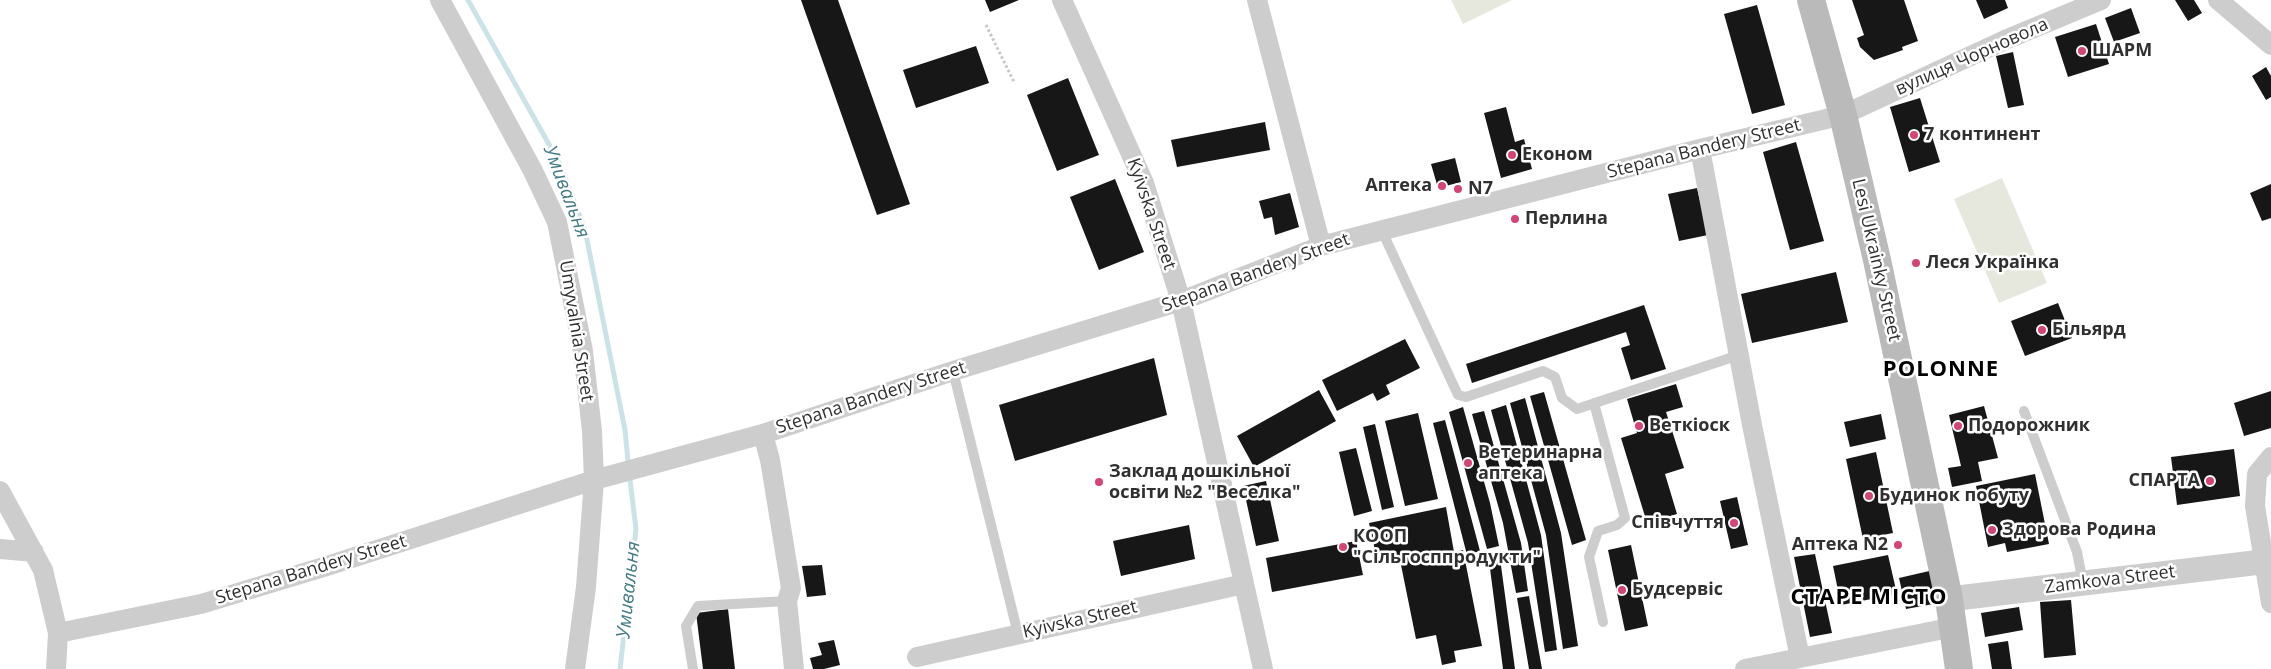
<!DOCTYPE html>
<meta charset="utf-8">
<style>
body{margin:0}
canvas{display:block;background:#fff}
</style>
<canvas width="2271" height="669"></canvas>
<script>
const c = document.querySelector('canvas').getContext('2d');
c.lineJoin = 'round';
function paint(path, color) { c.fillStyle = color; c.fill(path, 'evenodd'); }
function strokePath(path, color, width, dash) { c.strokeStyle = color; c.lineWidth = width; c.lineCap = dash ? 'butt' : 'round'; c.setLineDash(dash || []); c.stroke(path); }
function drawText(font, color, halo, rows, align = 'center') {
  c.font = font + ' "Open Sans",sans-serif'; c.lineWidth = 5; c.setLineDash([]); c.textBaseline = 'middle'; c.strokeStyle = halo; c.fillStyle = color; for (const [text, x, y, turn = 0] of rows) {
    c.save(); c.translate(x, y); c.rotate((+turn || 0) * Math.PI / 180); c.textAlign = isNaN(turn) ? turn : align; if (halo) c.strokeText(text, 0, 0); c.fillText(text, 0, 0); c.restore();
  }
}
paint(new Path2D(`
 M1451 0H1512L1463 24Z
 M2002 178 2047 283 1999 303 1954 199Z`), '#e6e8dd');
strokePath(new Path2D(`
 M468 0 560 164 585 230 625 430 628 461
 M620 669 636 529 630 480`), '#cbe3e7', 5);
paint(new Path2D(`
 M801 0H838L910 204 877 215Z
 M985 0H1019L990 12Z
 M1852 0H1904L1918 41 1902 47 1903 50 1874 60 1860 47 1857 38 1864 35Z
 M1976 0H2005L2008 8 1984 19Z
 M2175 0H2194L2202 13 2188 21Z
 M1757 5 1785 105 1752 114 1724 14Z
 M2131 8 2140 33 2114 42 2105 18Z
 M2096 24 2109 64 2068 77 2055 37Z
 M976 46 989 83 916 108 903 70Z
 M2013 52 2024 105 2008 108 1996 56Z
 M2266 67 2271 76V97L2266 100 2252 76Z
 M1068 78 1099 155 1057 171 1027 95Z
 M1920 98 1940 162 1909 172 1890 107Z
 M1506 107 1515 142 1524 139 1532 169 1501 178 1484 113Z
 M1265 122 1270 150 1177 167 1171 140Z
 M1796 142 1824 241 1790 250 1763 152Z
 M1455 158 1461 182 1438 188 1431 164Z
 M1115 179 1144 252 1099 270 1070 197Z
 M2271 184V218L2262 221 2250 193Z
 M1697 188 1708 235 1679 241 1668 194Z
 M1290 193 1299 227 1275 235 1272 217 1264 219 1259 201Z
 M1836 272 1848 322 1752 343 1741 294Z
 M2058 303 2072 338 2025 356 2011 321Z
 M1644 305 1666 369 1631 380 1621 348 1630 345 1626 332 1472 383 1466 364Z
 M1405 339 1420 368 1386 385 1390 394 1377 401 1373 393 1337 411 1322 380Z
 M1154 358 1167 415 1015 461 999 405Z
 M1676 384 1683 407 1666 412 1684 468 1665 474 1677 514 1647 523 1621 438 1637 433 1627 399Z
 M1319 390 1336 421 1254 467 1237 436Z
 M2271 391V428L2244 436 2234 403Z
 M1544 392 1586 540 1572 545 1530 396Z
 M1525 398 1561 533 1578 646 1563 649 1546 535 1510 403Z
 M1506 405 1541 535 1557 650 1545 652 1528 543 1491 410Z
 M1984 406 1998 458 1978 462 1982 481 1952 487 1948 468 1961 466 1949 415Z
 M1463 407 1490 503 1499 546 1487 549 1449 412Z
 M1484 411 1521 543 1528 591 1516 593 1503 523 1472 414Z
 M1418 413 1438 499 1405 506 1385 421Z
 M1881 414 1886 439 1850 447 1844 422Z
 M1445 420 1480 551 1467 555 1433 423Z
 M1375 424 1394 507 1382 510 1363 427Z
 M1356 448 1372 511 1354 516 1339 452Z
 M2234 449 2240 496 2177 505 2171 457Z
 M1876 452 1893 533 1863 539 1846 459Z
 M2035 474 2049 544 2007 552 2005 543 1988 547 1976 486Z
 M1266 481 1279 541 1256 546 1243 486Z
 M1737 497 1748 545 1731 549 1720 501Z
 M1446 507 1454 552 1463 550 1482 646 1454 651 1456 662 1442 665 1436 635 1416 639 1400 560 1378 564 1369 523Z
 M1189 525 1195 559 1121 576 1113 541Z
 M1356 541 1363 575 1272 592 1266 558Z
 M1631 545 1648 626 1625 631 1608 550Z
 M1499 551 1515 669H1503L1488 553Z
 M1815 554 1832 633 1810 637 1794 557Z
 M1888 555 1897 594 1841 605 1833 566Z
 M822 565 826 595 807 597 802 566Z
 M1938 569 1944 602 1906 609 1899 578Z
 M1529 596 1542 669H1529L1517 598Z
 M2071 600 2076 655 2044 658 2040 602Z
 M2019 607 2023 630 1985 637 1981 613Z
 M728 609 735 669H703L696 613Z
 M834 640 840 665 824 669H813L810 658 822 655 818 643Z
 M2008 641 2012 669H1992L1988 644Z`), '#171717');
strokePath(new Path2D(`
 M986 25 1014 82`), '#c7c7c7', 3, [2.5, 2.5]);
strokePath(new Path2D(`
 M1382 231 1458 395 1466 397 1543 371 1555 377 1562 398 1577 409 1739 355
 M953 371 1018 634
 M1594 403 1625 518 1617 525 1598 531 1589 557 1603 622
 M2024 411 2077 552 2083 583
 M693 669 686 626 698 606 787 601`), '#cdcdcd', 10);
strokePath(new Path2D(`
 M440 0 533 171 557 222 583 351 592 431 594 480 586 587 575 669
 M1062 0 1144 183 1181 301 1263 669
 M1257 0 1321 246
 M2218 0 2271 45
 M1700 149 1752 425 1800 658
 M763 434 770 460 791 588 787 601 794 669
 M2271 457 2257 474 2255 506 2271 603
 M0 491 43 570 58 633 56 669
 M0 549 34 552
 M58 633 201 604 327 566 594 480 763 434 953 371 1181 301 1321 246 1700 149 1843 115 2005 40 2101 0
 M917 657 1244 584
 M1745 669 1954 627`), '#cdcdcd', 20);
strokePath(new Path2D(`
 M1949 599 2271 561`), '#cdcdcd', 25);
strokePath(new Path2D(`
 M1811 0 1843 115 1877 260 1949 599 1959 669`), '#bababa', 28);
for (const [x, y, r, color] of [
 [2082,51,5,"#d44574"],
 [1914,135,5,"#d44574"],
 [1512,155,5,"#d44574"],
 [1442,186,5,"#d44574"],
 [1458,189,5,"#d44574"],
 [1515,219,5,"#d44574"],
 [1916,263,5,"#d44574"],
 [2042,330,5,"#d44574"],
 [1639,426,5,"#d44574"],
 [1958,426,5,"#d44574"],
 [1468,463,5,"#d44574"],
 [2210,481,5,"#d44574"],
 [1099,482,5,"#d44574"],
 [1869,496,5,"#d44574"],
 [1734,523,5,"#d44574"],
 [1992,530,5,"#d44574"],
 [1898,545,5,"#d44574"],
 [1343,547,5,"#d44574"],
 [1622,590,5,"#d44574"]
]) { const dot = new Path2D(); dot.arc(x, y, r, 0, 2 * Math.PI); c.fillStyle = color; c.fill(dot); strokePath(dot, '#fff', 2); }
drawText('bold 18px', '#303030', '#fff', [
 ["ШАРМ",2092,51],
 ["7 континент",1924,135],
 ["Економ",1522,155],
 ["Аптека",1432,186,"right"],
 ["N7",1468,189],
 ["Перлина",1525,219],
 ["Леся Українка",1926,263],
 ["Більярд",2052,330],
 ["Веткіоск",1649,426],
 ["Подорожник",1968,426],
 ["Ветеринарна",1478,453],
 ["аптека",1478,474],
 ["Заклад дошкільної",1109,472],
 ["освіти №2 \"Веселка\"",1109,493],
 ["СПАРТА",2200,481,"right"],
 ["Будинок побуту",1879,496],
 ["Співчуття",1724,523,"right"],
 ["Здорова Родина",2002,530],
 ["КООП",1353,537],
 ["\"Сільгосппродукти\"",1353,558],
 ["Аптека N2",1888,545,"right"],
 ["Будсервіс",1632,590]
], 'left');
drawText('18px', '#303030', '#fff', [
 ["вулиця Чорновола",1972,57,-24],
 ["Stepana Bandery Street",1704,149,-14],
 ["Kyivska Street",1151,214,71],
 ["Lesi Ukrainky Street",1876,260,77],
 ["Stepana Bandery Street",1256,273,-20],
 ["Umyvalnia Street",576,331,81],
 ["Stepana Bandery Street",871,398,-18],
 ["Stepana Bandery Street",311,570,-17],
 ["Zamkova Street",2110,580,-7],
 ["Kyivska Street",1080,620,-13]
]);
drawText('italic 19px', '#437b84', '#fff', [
 ["Умивальня",566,192,69],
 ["Умивальня",629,590,-84]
]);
c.letterSpacing = '1px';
drawText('bold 22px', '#000', '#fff', [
 ["POLONNE",1941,370],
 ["СТАРЕ МІСТО",1869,598]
]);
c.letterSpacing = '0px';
</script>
